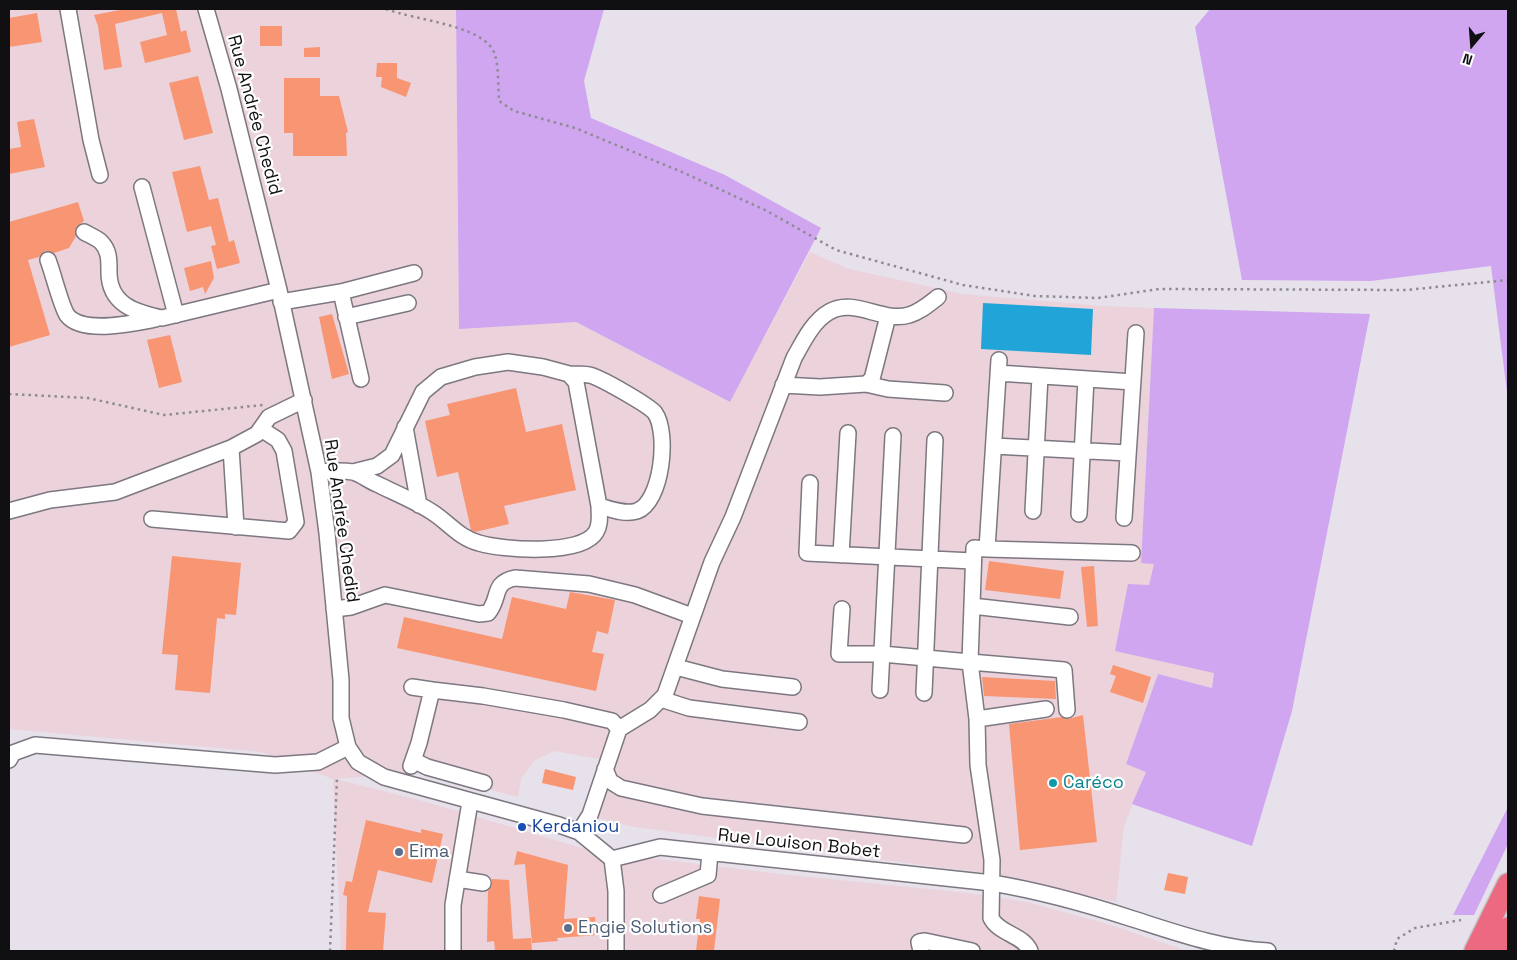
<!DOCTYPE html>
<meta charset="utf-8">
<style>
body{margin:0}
#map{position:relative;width:1517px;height:960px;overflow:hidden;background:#e7e1eb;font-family:"Space Grotesk",sans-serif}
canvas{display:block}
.frame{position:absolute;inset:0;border:10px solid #100f12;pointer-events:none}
.north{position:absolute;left:1447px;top:20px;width:50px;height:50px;-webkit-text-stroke:4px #fff;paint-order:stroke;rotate:198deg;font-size:14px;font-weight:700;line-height:20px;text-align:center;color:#100f12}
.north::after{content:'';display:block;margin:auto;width:18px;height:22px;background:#100f12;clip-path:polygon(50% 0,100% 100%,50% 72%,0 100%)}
</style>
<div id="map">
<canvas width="1517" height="960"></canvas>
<div class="frame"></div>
<div class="north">N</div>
</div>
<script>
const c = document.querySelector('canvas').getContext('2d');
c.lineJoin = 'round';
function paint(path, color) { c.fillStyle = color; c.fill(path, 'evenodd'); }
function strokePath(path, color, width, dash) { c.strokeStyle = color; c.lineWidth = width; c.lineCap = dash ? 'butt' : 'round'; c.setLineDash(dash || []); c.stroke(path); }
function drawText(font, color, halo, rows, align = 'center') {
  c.font = font + ' "Space Grotesk",sans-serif'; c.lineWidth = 4.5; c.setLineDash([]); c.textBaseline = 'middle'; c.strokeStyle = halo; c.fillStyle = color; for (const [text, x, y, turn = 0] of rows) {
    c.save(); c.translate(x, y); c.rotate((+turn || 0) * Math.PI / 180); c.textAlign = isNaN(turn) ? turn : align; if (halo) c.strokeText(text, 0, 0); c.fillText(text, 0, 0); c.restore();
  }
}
paint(new Path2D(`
 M9 9H456L459 328 576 322 729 402 810 252 849 269 963 294 1102 306 1154 308 1141 563H1155L1149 585 1214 672 1212 688 1158 674 1126 764 1146 771 1124 826 1116 902 999 875 634 827 584 814 599 759 554 751 534 761 521 779 518 797 424 772 335 779 423 801 592 851 780 874 969 893 1027 902 1111 925 1187 951H341L333 779 261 752 9 729Z`), '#ebd2db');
paint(new Path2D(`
 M456 9H604L584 81 591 118 725 175 821 228 730 402 576 322 459 329Z
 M1210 9H1508V400L1491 266 1371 281 1242 280 1195 27Z
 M1154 308 1370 314 1292 711 1252 846 1132 804 1146 772 1126 764 1158 674 1212 688 1214 673 1115 651 1128 584 1149 585 1154 564 1141 563Z
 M1508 807V844L1474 915H1453Z`), '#d0a6f1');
paint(new Path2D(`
 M983 303 1093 309 1091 355 981 349Z`), '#21a5d8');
paint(new Path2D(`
 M125 9H176L181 32 186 30 191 52 145 63 140 42 167 35 162 13 115 24 122 67 104 70 98 26 94 15Z
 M37 13 42 42 9 47V18Z
 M260 26H282V46H260Z
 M320 47V57H304V48Z
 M377 63H397V78L411 83 406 97 381 87 382 77H376Z
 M198 76 213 133 184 140 169 83Z
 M284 78H320V96H339L348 132 346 133 347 156H293V133H284Z
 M34 119 45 167 9 174V149L21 147 17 122Z
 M200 166 209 200 218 198 229 242 234 240 240 263 217 269 211 246 216 245 211 226 187 232 172 172Z
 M78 202 84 221 76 227V236L69 248 54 253 45 251 39 257 28 260 50 335 9 347V222Z
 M211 261 214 278 205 294 203 287 190 291 184 268Z
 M332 314 349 374 332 379 319 317Z
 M170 335 182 382 159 388 147 340Z
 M516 388 526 432 562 424 576 490 504 506 509 524 475 532 471 530 458 472 437 477 425 421 450 415 447 404Z
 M172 556 241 563 236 615 225 614V619L217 618 210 693 175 690 178 655 162 654Z
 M989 561 1064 571 1060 599 985 590Z
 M1094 566 1098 626 1087 627 1081 567Z
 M570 592 615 600 608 634 597 631 592 652 604 654 596 691 397 648 404 617 502 639 512 597 566 609Z
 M1113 665 1151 677 1143 703 1110 692 1116 676 1110 674Z
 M982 677 1055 681 1056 699 984 696Z
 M1083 715 1097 842 1020 850 1009 724 1062 717 1068 719Z
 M545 769 576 777 573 790 542 783Z
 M366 820 421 833V829L443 834 432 883 378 870 368 912 386 913 383 951H346L347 896 343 895 346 881 352 882Z
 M517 851 568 865 564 919 595 917 597 935 557 938 558 941 532 943 525 864 514 865Z
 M1168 873 1188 877 1185 894 1164 890Z
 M492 879 509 880 513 939 531 938 532 951H495L494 941 487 942 488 891 492 885Z
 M699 896 720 899 714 951H696L700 919H696Z`), '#f89573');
const minor = new Path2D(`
 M68 9 91 140 100 175
 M206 9 229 89 279 290 319 472 327 533 341 680V718L348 747 358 762 384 777 559 825 579 832 612 859
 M142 187 176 315
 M84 232C89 235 97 238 101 242 109 250 109 259 109 270 108 304 134 312 162 318L279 290
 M48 260C53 273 61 306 67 315 82 335 135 323 156 319
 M341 292 361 379
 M281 302 341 292 414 273
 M346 317 408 303
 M999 360 987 549 1132 553
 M998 373 1133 382
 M569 374C575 374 583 374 589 375 598 376 650 406 655 413 669 433 662 502 637 511 625 515 610 509 599 506
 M866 384 888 389 945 393
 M783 385 820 387 866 384 872 379 888 316
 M405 427 419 505
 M994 446 1128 453
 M231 448 236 527
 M319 472C330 471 342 470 353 472 361 474 369 481 377 484 395 493 415 501 432 512 448 522 459 538 479 543 502 550 582 556 596 532 601 524 599 515 599 506L576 382 569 374 543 367 508 362 475 367 441 377 423 392 392 455 377 466 353 472
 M810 483 807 553 973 561
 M9 511 50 500 115 492 231 448 257 434 269 417 304 400
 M1033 511 1040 376
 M1079 514 1086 379
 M1124 518 1136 333
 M152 519 289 531 296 522 284 451 278 440 261 429
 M987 549 974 548 970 662 1064 670 1067 710
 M841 555 848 433
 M972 606 1070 617
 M334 609 351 607 385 595 479 614 488 613C501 598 491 583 515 578L589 584 635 595 692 616
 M842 609 839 654H882L970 662 977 719
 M676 667 722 679 793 687
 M432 690 483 696 564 710 612 721 619 729 590 815 579 832
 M880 690 893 436
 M924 693 935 440
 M661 699 689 708 799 722
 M619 729 650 710 665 695 712 562 733 517 794 358C803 342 813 321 829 312 854 297 883 323 909 315 920 312 929 304 938 297
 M9 760 13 753 35 745 275 765 318 762 348 747
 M413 760 427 767 484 783
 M411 766 419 743 432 690 412 687
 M605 769 610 781 621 788 702 806 964 835
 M612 859 660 847 992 883C1040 891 1087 904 1133 919 1177 933 1222 949 1268 951
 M612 859 616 891V951
 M457 879 483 883
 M661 895 708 875 710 853
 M453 951V905L470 802
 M921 951 919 942 925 941 972 951
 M1030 951C1024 935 999 934 991 918L992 860 978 765 977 719 1046 709`);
const highway = new Path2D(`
 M1475 951 1508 884
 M1497 951 1508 928`);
strokePath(minor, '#7c7780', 18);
strokePath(highway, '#c1c1c1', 24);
strokePath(new Path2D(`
 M386 9C413 20 487 25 495 55 499 69 498 87 499 101L514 111 575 128 682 172 767 211 836 250 963 285 1035 296 1098 298 1159 289 1406 290 1508 280
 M9 394 88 398 164 415 263 405
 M330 951 337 777
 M1394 951 1397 939 1415 928 1461 920`), '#8f8b92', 2.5, [2.5, 4]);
strokePath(minor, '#fff', 15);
strokePath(highway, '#ed6982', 21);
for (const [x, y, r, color] of [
 [1053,783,5,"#0f9aa8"],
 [522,827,5,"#1a4fb4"],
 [399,852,5,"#5c6f8a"],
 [568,928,5,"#5c6f8a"]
]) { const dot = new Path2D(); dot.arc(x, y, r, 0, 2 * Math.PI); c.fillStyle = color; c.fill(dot); strokePath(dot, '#fff', 2); }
drawText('18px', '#100f12', '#fff', [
 ["Rue Andrée Chedid",254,115,75],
 ["Rue Andrée Chedid",341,521,82],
 ["Rue Louison Bobet",799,844,6]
]);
drawText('18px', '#0d838f', '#fff', [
 ["Caréco",1063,783]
], 'left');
drawText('18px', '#164399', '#fff', [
 ["Kerdaniou",532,827]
], 'left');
drawText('18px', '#4e5e75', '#fff', [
 ["Eima",409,852],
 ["Engie Solutions",578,928]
], 'left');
</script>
